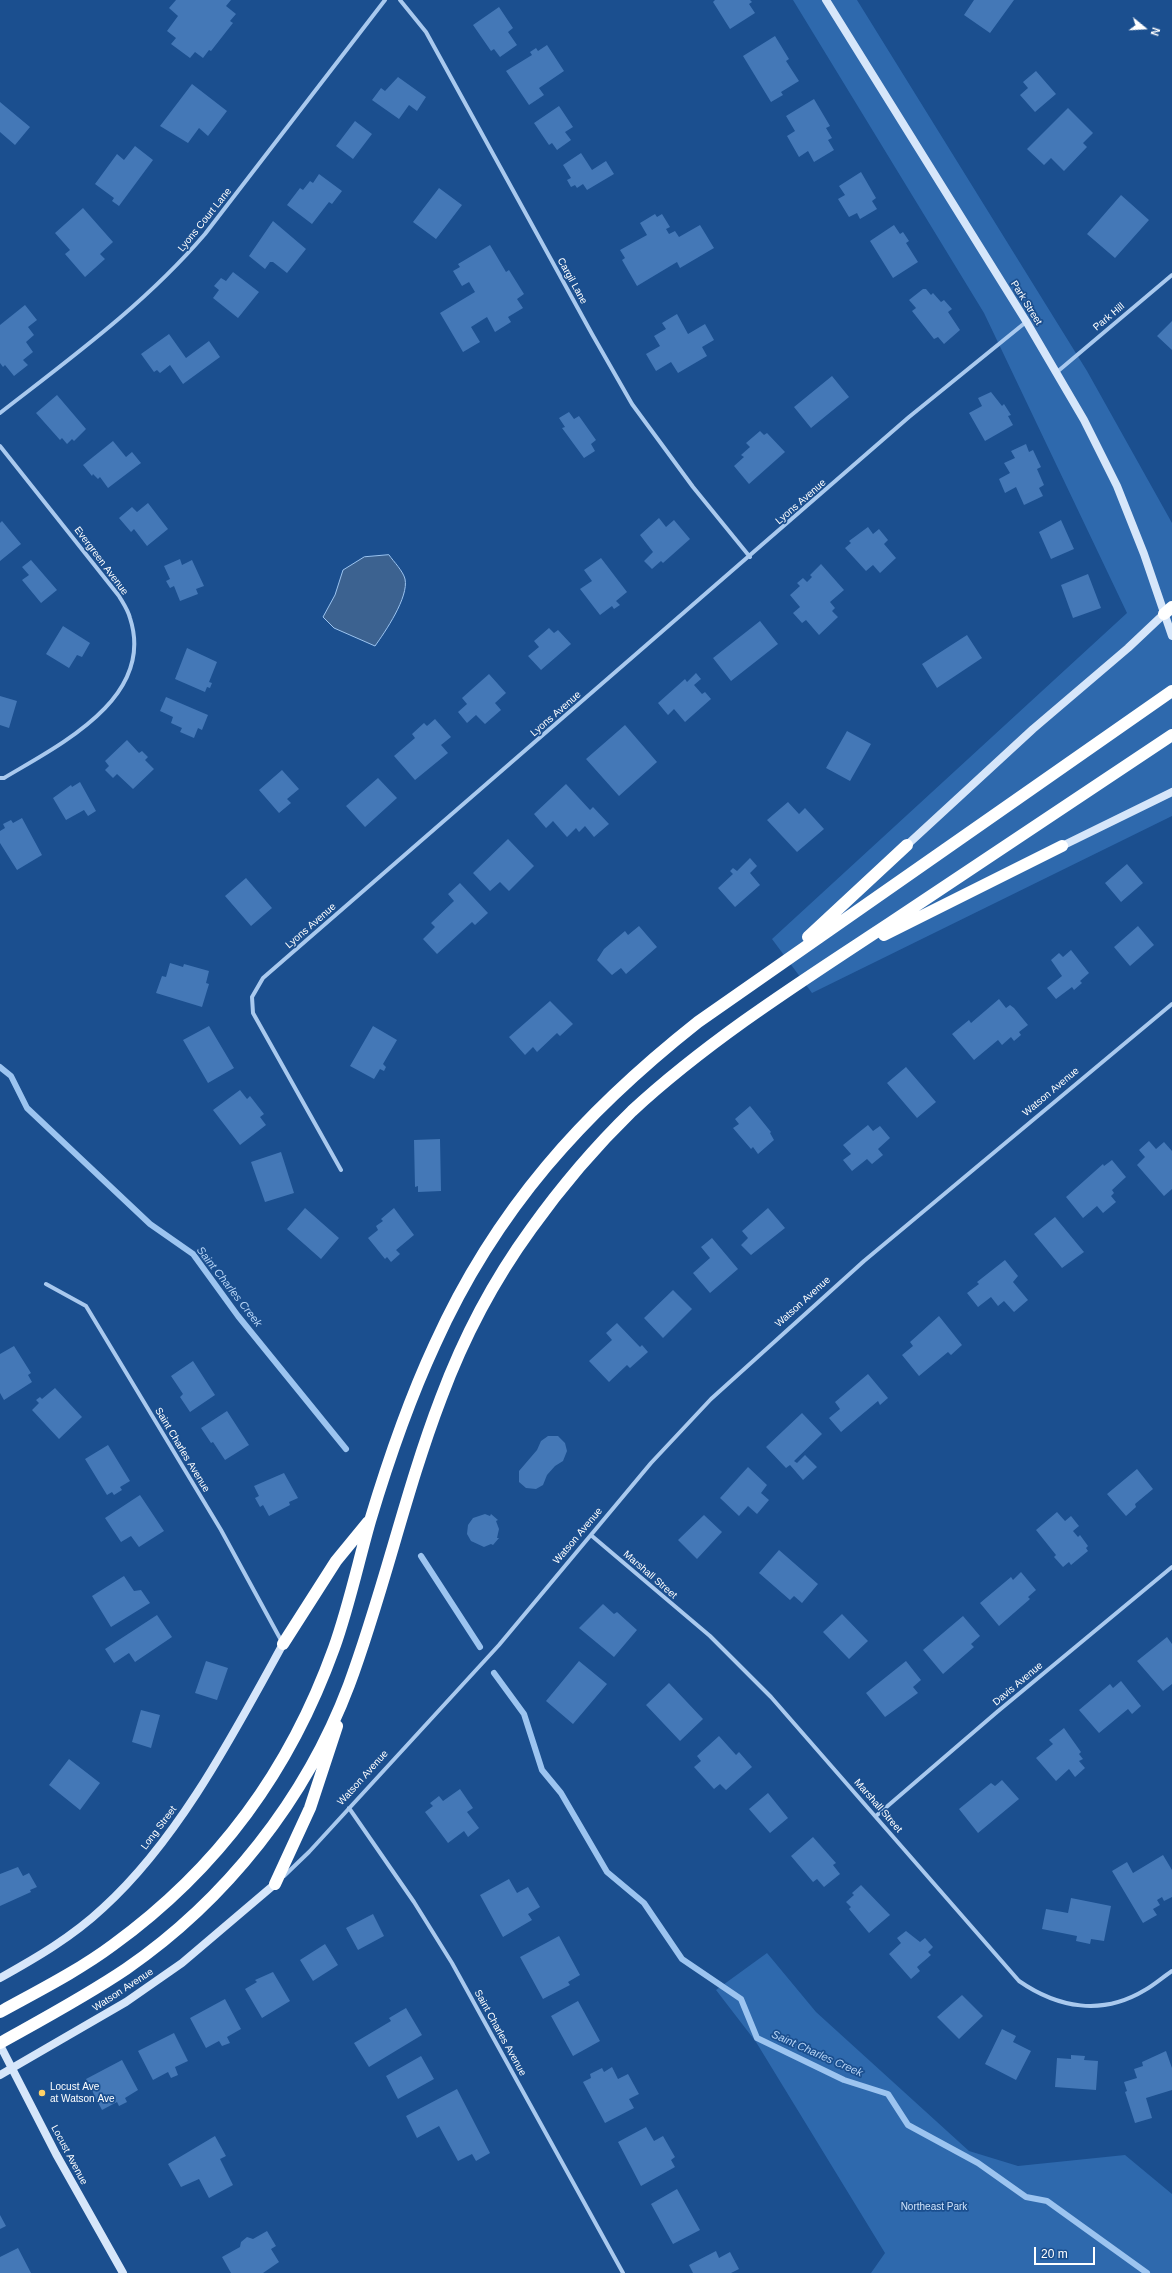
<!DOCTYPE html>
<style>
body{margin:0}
#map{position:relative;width:1172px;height:2273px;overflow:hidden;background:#1b4f8f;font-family:Helvetica,sans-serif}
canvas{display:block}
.north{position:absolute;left:1124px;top:8px;width:40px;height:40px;-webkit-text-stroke:3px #1b4f8f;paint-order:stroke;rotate:108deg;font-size:11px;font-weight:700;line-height:16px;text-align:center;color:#fff}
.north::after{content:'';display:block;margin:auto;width:14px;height:18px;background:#fff;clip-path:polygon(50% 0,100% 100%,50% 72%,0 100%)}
.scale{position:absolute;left:1034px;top:2247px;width:61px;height:18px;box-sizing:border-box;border:2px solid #fff;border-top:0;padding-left:5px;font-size:12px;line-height:14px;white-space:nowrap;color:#fff;-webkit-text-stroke:3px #1b4f8f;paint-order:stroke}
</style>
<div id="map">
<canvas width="1172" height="2273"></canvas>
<div class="north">N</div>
<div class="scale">20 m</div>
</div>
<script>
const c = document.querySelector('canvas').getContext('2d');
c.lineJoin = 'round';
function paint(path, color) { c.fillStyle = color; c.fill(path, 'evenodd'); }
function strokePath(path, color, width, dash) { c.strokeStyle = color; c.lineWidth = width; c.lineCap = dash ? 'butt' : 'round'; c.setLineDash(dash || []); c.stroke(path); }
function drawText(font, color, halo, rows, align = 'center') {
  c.font = font + ' Helvetica,sans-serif'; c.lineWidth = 3.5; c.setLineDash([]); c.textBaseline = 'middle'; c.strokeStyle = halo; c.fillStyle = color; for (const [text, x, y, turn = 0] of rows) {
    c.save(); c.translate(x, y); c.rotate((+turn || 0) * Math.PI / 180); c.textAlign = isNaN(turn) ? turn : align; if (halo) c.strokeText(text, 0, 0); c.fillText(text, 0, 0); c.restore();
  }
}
paint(new Path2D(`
 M793 0H857L1087 371 1172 523V816L812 993 772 939 1127 613 984 313Z
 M767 1953 816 2012 969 2151 1018 2166 1125 2155 1172 2194V2273H871L885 2253 756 2042 716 1990Z`), '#2e69ad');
const water = new Path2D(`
 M389 555C394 562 403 571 405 579 409 597 385 632 375 646L334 628 323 617 335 595 343 570 364 557Z`);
paint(water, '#3c6290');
strokePath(water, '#9cc4f0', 1);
strokePath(new Path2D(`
 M0 1067 11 1076 27 1108 150 1224 193 1254 238 1316 346 1449
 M421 1556 480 1647
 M494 1673 524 1714 542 1770 561 1793 607 1872 644 1903 682 1959 741 1999 757 2038 844 2080 888 2094 908 2125 978 2163 1026 2197 1047 2201 1147 2273`), '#9cc4f0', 6);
paint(new Path2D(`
 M176 0H231L226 6 236 14 230 21 233 23 211 51 209 50 203 58 195 52 190 58 171 44 176 38 167 31 178 16 169 8Z
 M715 0H750L752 2 749 4 755 13 730 29 713 2Z
 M974 0H1014L990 33 964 15Z
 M499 7 513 28 508 32 517 45 500 57 494 49 491 51 473 25Z
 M775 36 789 59 786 61 799 81 781 92 783 95 771 102 743 56Z
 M547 45 564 71 539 88 544 95 529 105 506 71 532 55 530 52 536 48 538 51Z
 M1036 71 1056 94 1035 112 1020 95 1028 88 1023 82Z
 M398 77 426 97 417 111 409 105 399 119 372 100 381 88 385 91Z
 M192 84 227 111 208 136 199 128 188 143 160 126Z
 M814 99 830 126 826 128 832 138 828 140 834 150 814 162 808 151 799 157 787 136 795 131 786 116Z
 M0 102 30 127 15 145 0 132Z
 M559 106 573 127 565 132 571 140 557 150 552 143 549 145 534 123Z
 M1068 108 1093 133 1083 143 1087 147 1064 171 1051 158 1044 165 1027 149Z
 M355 121 372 134 353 159 336 146Z
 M135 146 153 160 119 206 112 201 114 198 95 184 117 154 124 160Z
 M581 153 592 170 606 161 614 174 587 190 583 184 577 188 575 185 571 187 567 180 571 178 563 165Z
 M861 172 876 198 872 201 877 209 860 219 857 213 849 217 838 199 845 195 839 186Z
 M319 174 342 191 332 204 329 202 312 224 287 205 300 188 303 190 310 181 313 183Z
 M439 188 462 205 436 239 413 222Z
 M1121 195 1149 220 1115 258 1087 234Z
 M83 208 113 242 100 254 105 259 85 277 65 254 70 250 55 233Z
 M655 214 657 217 662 214 670 227 666 229 669 234 675 231 679 237 700 225 714 248 680 268 677 262 637 286 622 260 625 258 620 250 647 235 640 223Z
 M273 221 306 249 287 273 273 262H270L265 269 249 256Z
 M894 225 900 234 903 232 909 241 906 243 918 262 893 278 870 241Z
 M490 245 506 272 509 270 524 294 517 299 523 308 508 317 511 322 495 332 487 317 471 327 480 342 463 352 440 313 475 292 469 282 462 286 453 271 460 267 458 264Z
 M233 272 259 292 238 318 213 298 219 290 214 286 221 278 226 281Z
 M923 289H926L931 295 933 293 941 302 944 300 952 309 948 312 960 330 944 344 938 337 934 339 912 311 916 308 909 300Z
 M25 305 37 320 28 327 34 335 26 342 33 352 23 360 28 365 14 376 5 365 3 367 0 363V325Z
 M677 314 688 334 705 324 714 340 702 347 707 356 678 373 671 362 656 371 646 354 660 346 654 336 666 329 662 323Z
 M1172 321V350L1157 336Z
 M169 334 186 358 209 341 220 357 183 384 170 365 160 373 157 370 154 372 141 354Z
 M832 376 849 397 811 428 794 407Z
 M991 392 1002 406 1004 404 1011 415 1008 416 1013 425 985 441 969 413 982 406 978 398Z
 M57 395 86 429 74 441 72 439 67 444 62 438 60 440 36 413Z
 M569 412 574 419 579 416 596 440 591 444 595 451 584 458 562 428 565 427 559 418Z
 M760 431 764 435 767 433 785 452 749 484 734 466 744 457 741 455 750 447 746 443Z
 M113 441 126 457 132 452 141 463 108 488 100 477 98 479 93 474 92 476 83 465Z
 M1026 444 1029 452 1033 450 1041 467 1037 469 1044 485 1039 488 1043 496 1024 505 1016 487 1005 493 999 479 1010 473 1004 463 1015 458 1011 451Z
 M148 503 168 529 147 546 134 529 131 532 119 518 132 507 137 512Z
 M659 518 666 527 674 520 690 539 663 563 661 561 652 569 644 561 653 552 640 535Z
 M1061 520 1074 549 1051 559 1039 532Z
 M2 521 21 544 0 561V523Z
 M868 527 873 534 879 529 888 540 884 544 896 558 880 573 873 565 866 571 845 548 851 543 849 541Z
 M601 558 627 592 616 601 620 605 614 609 612 606 600 615 580 589 592 581 584 570Z
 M180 559 182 565 192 560 204 586 196 589 198 594 180 601 174 586 170 588 166 581 170 579 164 566Z
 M31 560 57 590 41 603 22 580 29 575 22 567Z
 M821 564 844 590 830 602 835 608 832 611 838 617 819 635 806 620 802 623 793 613 800 607 790 595 800 586 797 583 803 578 807 582 812 577 810 575Z
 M1088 574 1101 608 1073 618 1061 585Z
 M760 621 778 644 731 681 713 658Z
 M63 626 90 643 82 657 77 655 69 668 46 654Z
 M549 628 554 633 558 630 571 644 541 670 528 656 539 647 534 641Z
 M967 635 982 658 937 688 922 664Z
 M187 648 217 662 209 682 212 683 210 688 207 687 205 692 175 679Z
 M696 673 701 679 694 685 702 694 705 692 711 699 685 722 674 709 668 715 658 703 685 679 687 682Z
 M489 674 506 693 495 703 501 710 485 724 476 715 467 723 458 712 467 704 462 698Z
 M0 696 17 701 9 728 0 725Z
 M166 697 208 715 202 730 198 728 194 738 180 732 182 728 171 723 173 717 160 711Z
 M435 719 451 737 441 745 448 753 415 780 394 756 415 738 412 734 424 723 427 726Z
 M625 725 657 762 619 796 586 759Z
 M847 731 871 744 850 781 826 768Z
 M127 740 139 753 142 751 148 757 145 760 154 769 133 789 117 774 113 778 105 770 109 766 105 761Z
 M282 770 299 789 287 799 291 803 279 813 259 790Z
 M378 778 397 798 365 827 346 806Z
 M80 782 96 811 88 816 84 810 66 820 53 798 71 785 72 787Z
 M566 784 590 810 593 807 609 824 594 837 585 826 579 832 576 828 567 837 553 821 546 828 534 814Z
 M788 802 799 814 805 808 824 829 797 852 767 820Z
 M22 818 42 855 17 870 0 843V831L5 828 3 824 11 820 13 823Z
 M508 839 534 866 509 891 500 882 490 891 473 873Z
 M750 858 757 866 750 873 760 885 735 907 718 888 733 874 730 871 733 868 737 871Z
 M1127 864 1143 883 1121 902 1105 883Z
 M246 878 272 908 251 926 225 896Z
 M460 883 488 913 475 925 472 922 437 954 423 939 435 927 431 923 454 901 448 894Z
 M639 926 657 947 626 974 621 968 612 975 597 960 604 949 625 931 628 935Z
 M1138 926 1154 945 1130 966 1114 947Z
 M1071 950 1089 973 1080 981 1082 983 1074 990 1072 987 1056 999 1047 988 1062 976 1051 960 1059 953 1063 957Z
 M170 963 183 967 184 964 209 971 206 983 209 984 202 1007 156 993 162 976 166 977Z
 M999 999 1006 1008 1010 1005 1014 1008 1028 1025 1019 1032 1021 1035 1014 1041 1011 1037 1002 1045 998 1040 974 1060 952 1034 969 1020 971 1023Z
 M550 1001 573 1024 560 1036 557 1033 537 1052 533 1047 525 1055 509 1037Z
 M209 1026 234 1068 208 1083 183 1040Z
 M373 1026 397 1040 383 1064 386 1067 384 1071 380 1069 374 1079 350 1066Z
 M906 1067 936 1102 917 1118 887 1083Z
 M240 1090 247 1099 250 1096 264 1114 260 1117 266 1125 240 1145 213 1110Z
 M750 1106 771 1132 770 1133 774 1140 758 1154 753 1147 751 1149 733 1128 739 1124 735 1119Z
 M868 1125 873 1131 880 1126 890 1138 878 1149 883 1155 872 1164 867 1159 852 1171 843 1160 851 1154 843 1145Z
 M440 1139 441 1191 418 1192V1186L415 1187 414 1140Z
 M1149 1141 1156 1149 1164 1142 1172 1151V1189L1164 1196 1137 1165 1145 1157 1139 1150Z
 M281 1152 294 1193 265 1202 251 1162Z
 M1112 1160 1126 1177 1112 1190 1114 1193 1111 1196 1116 1202 1103 1213 1097 1206 1083 1218 1066 1197 1103 1164 1104 1166Z
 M305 1208 339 1238 321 1259 287 1229Z
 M394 1208 414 1235 396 1250 400 1254 391 1262 387 1257 385 1259 368 1238 378 1230 376 1226 383 1221 381 1219Z
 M768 1208 785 1228 751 1255 741 1245 748 1238 742 1231Z
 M1055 1217 1084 1252 1062 1268 1034 1234Z
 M712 1238 738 1269 710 1293 693 1273 710 1258 701 1247Z
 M1005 1260 1018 1276 1013 1282 1028 1300 1014 1312 1004 1301 998 1306 991 1297 978 1307 967 1293 979 1284 977 1282Z
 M673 1290 692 1309 663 1338 644 1318Z
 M939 1316 962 1345 951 1355 948 1352 919 1376 902 1355 913 1346 910 1342Z
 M617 1323 640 1347 642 1345 648 1352 630 1368 627 1365 609 1382 589 1361 612 1340 606 1333Z
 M14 1346 31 1373 28 1375 32 1382 4 1400 0 1393V1354Z
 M193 1361 215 1395 190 1412 180 1397 183 1394 171 1376Z
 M868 1374 888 1398 880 1405 878 1401 841 1432 829 1418 840 1409 835 1402Z
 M55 1388 82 1417 59 1439 32 1410 39 1403 36 1400 40 1397 42 1399Z
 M227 1411 249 1445 225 1460 213 1442 211 1443 201 1428Z
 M802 1413 822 1434 794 1461 797 1463 805 1455 817 1467 803 1480 790 1465 786 1468 766 1447Z
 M548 1436H558L565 1443 567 1451 563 1461 555 1466 547 1475 543 1485 536 1489 526 1488 519 1482V1471L537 1450 541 1441Z
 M108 1445 130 1481 120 1487 122 1490 114 1495 112 1492 107 1495 85 1459Z
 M748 1467 767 1485 761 1493 769 1500 757 1514 748 1506 739 1516 720 1498Z
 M1137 1469 1153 1489 1135 1504 1136 1507 1126 1516 1107 1494Z
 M284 1473 298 1498 289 1502 290 1505 269 1516 263 1505 260 1507 255 1498 259 1496 254 1486Z
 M140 1495 164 1531 139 1547 131 1536 121 1542 105 1518Z
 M1057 1512 1065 1521 1071 1516 1079 1526 1073 1531 1078 1537 1080 1535 1088 1546 1086 1548 1088 1551 1071 1565 1069 1562 1063 1567 1054 1557 1056 1555 1036 1530Z
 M485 1514 490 1516 491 1514 498 1520 496 1521 499 1529 497 1538H499L493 1545 491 1544 484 1547 471 1541 467 1534 468 1525 473 1518Z
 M704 1515 722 1532 697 1559 678 1540Z
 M779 1550 818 1584 802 1603 794 1596 790 1600 759 1573Z
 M1021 1572 1036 1590 1028 1597 1030 1599 999 1626 980 1603 1011 1577 1013 1580Z
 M124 1576 134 1591 141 1590 150 1603 111 1627 92 1596Z
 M603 1604 614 1614 617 1612 637 1630 614 1657 579 1628Z
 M842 1614 868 1641 849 1659 823 1632Z
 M157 1615 172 1637 135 1662 129 1653 114 1663 105 1649Z
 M963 1616 980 1636 971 1644 974 1647 943 1674 923 1650Z
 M1167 1637 1172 1644V1684L1163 1691 1137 1661Z
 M206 1661 228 1668 217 1700 195 1693Z
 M579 1661 607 1684 573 1724 546 1701Z
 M906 1661 921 1680 913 1687 918 1693 885 1717 866 1693Z
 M1121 1681 1141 1706 1132 1714 1128 1709 1099 1733 1079 1710 1110 1684 1113 1688Z
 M669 1683 703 1719 680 1741 646 1705Z
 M141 1710 160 1715 151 1748 132 1742Z
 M1064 1728 1081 1752 1079 1754 1083 1759 1079 1761 1085 1768 1075 1777 1069 1769 1056 1781 1036 1758 1053 1744 1049 1740Z
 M719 1736 736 1755 739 1752 752 1767 726 1790 720 1784 714 1789 694 1767 701 1761 697 1756Z
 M69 1759 100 1783 80 1810 49 1785Z
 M1002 1780 1019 1799 978 1833 959 1809 991 1783 995 1786Z
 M460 1789 473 1808 467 1812 479 1828 468 1837 464 1831 448 1843 425 1812 433 1806 430 1803 439 1796 443 1801Z
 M768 1793 788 1818 770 1833 749 1809Z
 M813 1837 836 1863 833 1865 840 1874 824 1887 817 1879 813 1882 791 1856Z
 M1163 1855 1172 1870V1897L1164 1901 1162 1897 1157 1900 1160 1905 1153 1909 1157 1915 1143 1923 1112 1871 1127 1862 1133 1873Z
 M18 1867 23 1876 29 1873 37 1887 30 1890 31 1892 0 1906V1874Z
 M509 1879 517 1893 528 1887 540 1907 528 1914 532 1920 503 1937 480 1895Z
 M861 1885 890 1915 869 1933 849 1909 851 1907 846 1902 854 1895 852 1893Z
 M1071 1898 1111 1906 1104 1941 1091 1939 1090 1944 1076 1941 1077 1936 1042 1929 1046 1909 1068 1913Z
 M373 1914 384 1936 358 1950 346 1928Z
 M906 1931 920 1942 925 1938 933 1947 928 1952 931 1955 917 1967 920 1971 911 1979 889 1954 901 1943 897 1938Z
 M559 1936 580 1975 568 1982 570 1985 543 1999 520 1957Z
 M325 1944 338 1965 313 1981 300 1960Z
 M273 1972 290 2001 262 2018 245 1989 257 1982 255 1980Z
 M962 1995 983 2016 959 2039 937 2017Z
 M225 1999 241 2029 227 2037 230 2043 222 2046 219 2041 206 2048 190 2018Z
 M578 2001 600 2041 573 2056 551 2016Z
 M406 2008 422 2035 369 2067 354 2043 391 2021 389 2018Z
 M1002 2029 1016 2036 1013 2042 1031 2051 1016 2080 985 2064Z
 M174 2033 188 2061 175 2067 178 2075 171 2078 168 2072 153 2080 138 2051Z
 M1166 2051 1172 2068V2090L1146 2098 1152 2118 1135 2123 1125 2092 1127 2091 1124 2082 1137 2078 1134 2069 1143 2066 1142 2062Z
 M1071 2055 1085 2056 1084 2060 1098 2061 1096 2090 1055 2087 1057 2058 1071 2059Z
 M421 2056 434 2079 398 2099 386 2076Z
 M122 2060 138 2090 125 2098 127 2102 119 2106 117 2102 102 2110 86 2079Z
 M612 2067 618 2079 628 2074 639 2094 629 2099 634 2108 605 2123 583 2082 591 2078 590 2074 602 2068 604 2072Z
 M457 2089 490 2153 476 2161 472 2154 458 2161 439 2126 417 2138 406 2116Z
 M646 2127 654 2141 663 2136 675 2157 671 2160 675 2167 641 2186 618 2142Z
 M215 2136 226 2156 220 2159 233 2185 209 2198 199 2179 181 2187 168 2164Z
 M677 2189 700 2230 673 2244 651 2204Z
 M0 2215 6 2226 0 2229Z
 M267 2231 276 2246 271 2249 279 2262 263 2273H231L222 2257 240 2247 241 2242 247 2237 253 2239Z
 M18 2248 31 2273H0V2257Z
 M716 2251 719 2258 730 2252 739 2269 731 2273H693L689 2265Z`), '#4478b7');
strokePath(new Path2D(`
 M400 0 426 32 592 334 632 404 693 487 750 557
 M1057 372 1172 275
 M0 413C72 357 145 304 205 234L385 0
 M0 446 119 596C123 603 128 610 130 618 156 698 59 745 4 778H0
 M341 1170 253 1013 252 997 263 978 909 417 1026 322
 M46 1284 86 1306 221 1530 282 1642
 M592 1536 710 1636 771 1697 1019 1981C1058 2008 1102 2016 1145 1990 1154 1985 1163 1977 1172 1971
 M349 1808 414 1902 452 1963 623 2273
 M876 1816 997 1712 1172 1567
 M284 1876 309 1852 499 1645 651 1463 711 1399 864 1261 1172 1004`), '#a9c9ee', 4);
strokePath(new Path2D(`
 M826 0 1026 321 1084 420 1117 486 1144 554 1172 636
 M907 845 1033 729 1128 648 1164 614
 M1062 846 1172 792
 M0 1978C36 1958 72 1937 103 1908 179 1839 234 1733 283 1644
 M0 2045 56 2154 123 2273
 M0 2075 126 2002 182 1963 275 1884`), '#d6e6fa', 8);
strokePath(new Path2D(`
 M1164 614 1172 607
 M884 935 1062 846
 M808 937 907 845
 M283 1644 336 1561 368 1522
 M275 1884 310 1808 337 1726
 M0 2012C38 1991 78 1971 113 1945 219 1868 290 1770 334 1648 349 1606 358 1563 370 1521 388 1461 409 1400 435 1344 496 1209 583 1113 698 1022L1172 691
 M0 2043C43 2019 86 1996 126 1969 226 1900 306 1799 349 1685 384 1591 405 1492 441 1398 463 1339 494 1280 531 1229 561 1187 595 1147 632 1111 710 1039 802 981 890 923 984 860 1078 798 1172 735`), '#fff', 12);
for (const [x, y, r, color] of [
 [42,2093,4,"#ffd166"]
]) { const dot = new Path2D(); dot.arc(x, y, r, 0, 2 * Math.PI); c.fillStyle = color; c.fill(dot); strokePath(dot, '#1b4f8f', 1.5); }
drawText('10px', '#fff', '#1b4f8f', [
 ["Lyons Court Lane",205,220,-51],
 ["Cargil Lane",572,281,61],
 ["Park Street",1026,303,58],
 ["Park Hill",1109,317,-40],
 ["Lyons Avenue",801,502,-41],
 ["Evergreen Avenue",101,561,53],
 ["Lyons Avenue",556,714,-41],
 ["Lyons Avenue",311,926,-41],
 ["Watson Avenue",1051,1092,-40],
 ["Watson Avenue",803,1302,-42],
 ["Saint Charles Avenue",182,1450,59],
 ["Watson Avenue",578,1536,-50],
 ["Marshall Street",650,1575,41],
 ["Davis Avenue",1018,1684,-40],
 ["Watson Avenue",363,1778,-48],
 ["Marshall Street",878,1806,49],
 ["Long Street",159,1828,-53],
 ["Watson Avenue",123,1990,-33],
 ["Saint Charles Avenue",500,2033,61],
 ["Locust Avenue",69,2155,62]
]);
drawText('10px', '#fff', '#1b4f8f', [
 ["Locust Ave",50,2087],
 ["at Watson Ave",50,2099]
], 'left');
drawText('10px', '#cfe3fa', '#1b4f8f', [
 ["Northeast Park",934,2207]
]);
drawText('italic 11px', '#b5d3f5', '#1b4f8f', [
 ["Saint Charles Creek",229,1287,52],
 ["Saint Charles Creek",817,2054,24]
]);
</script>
